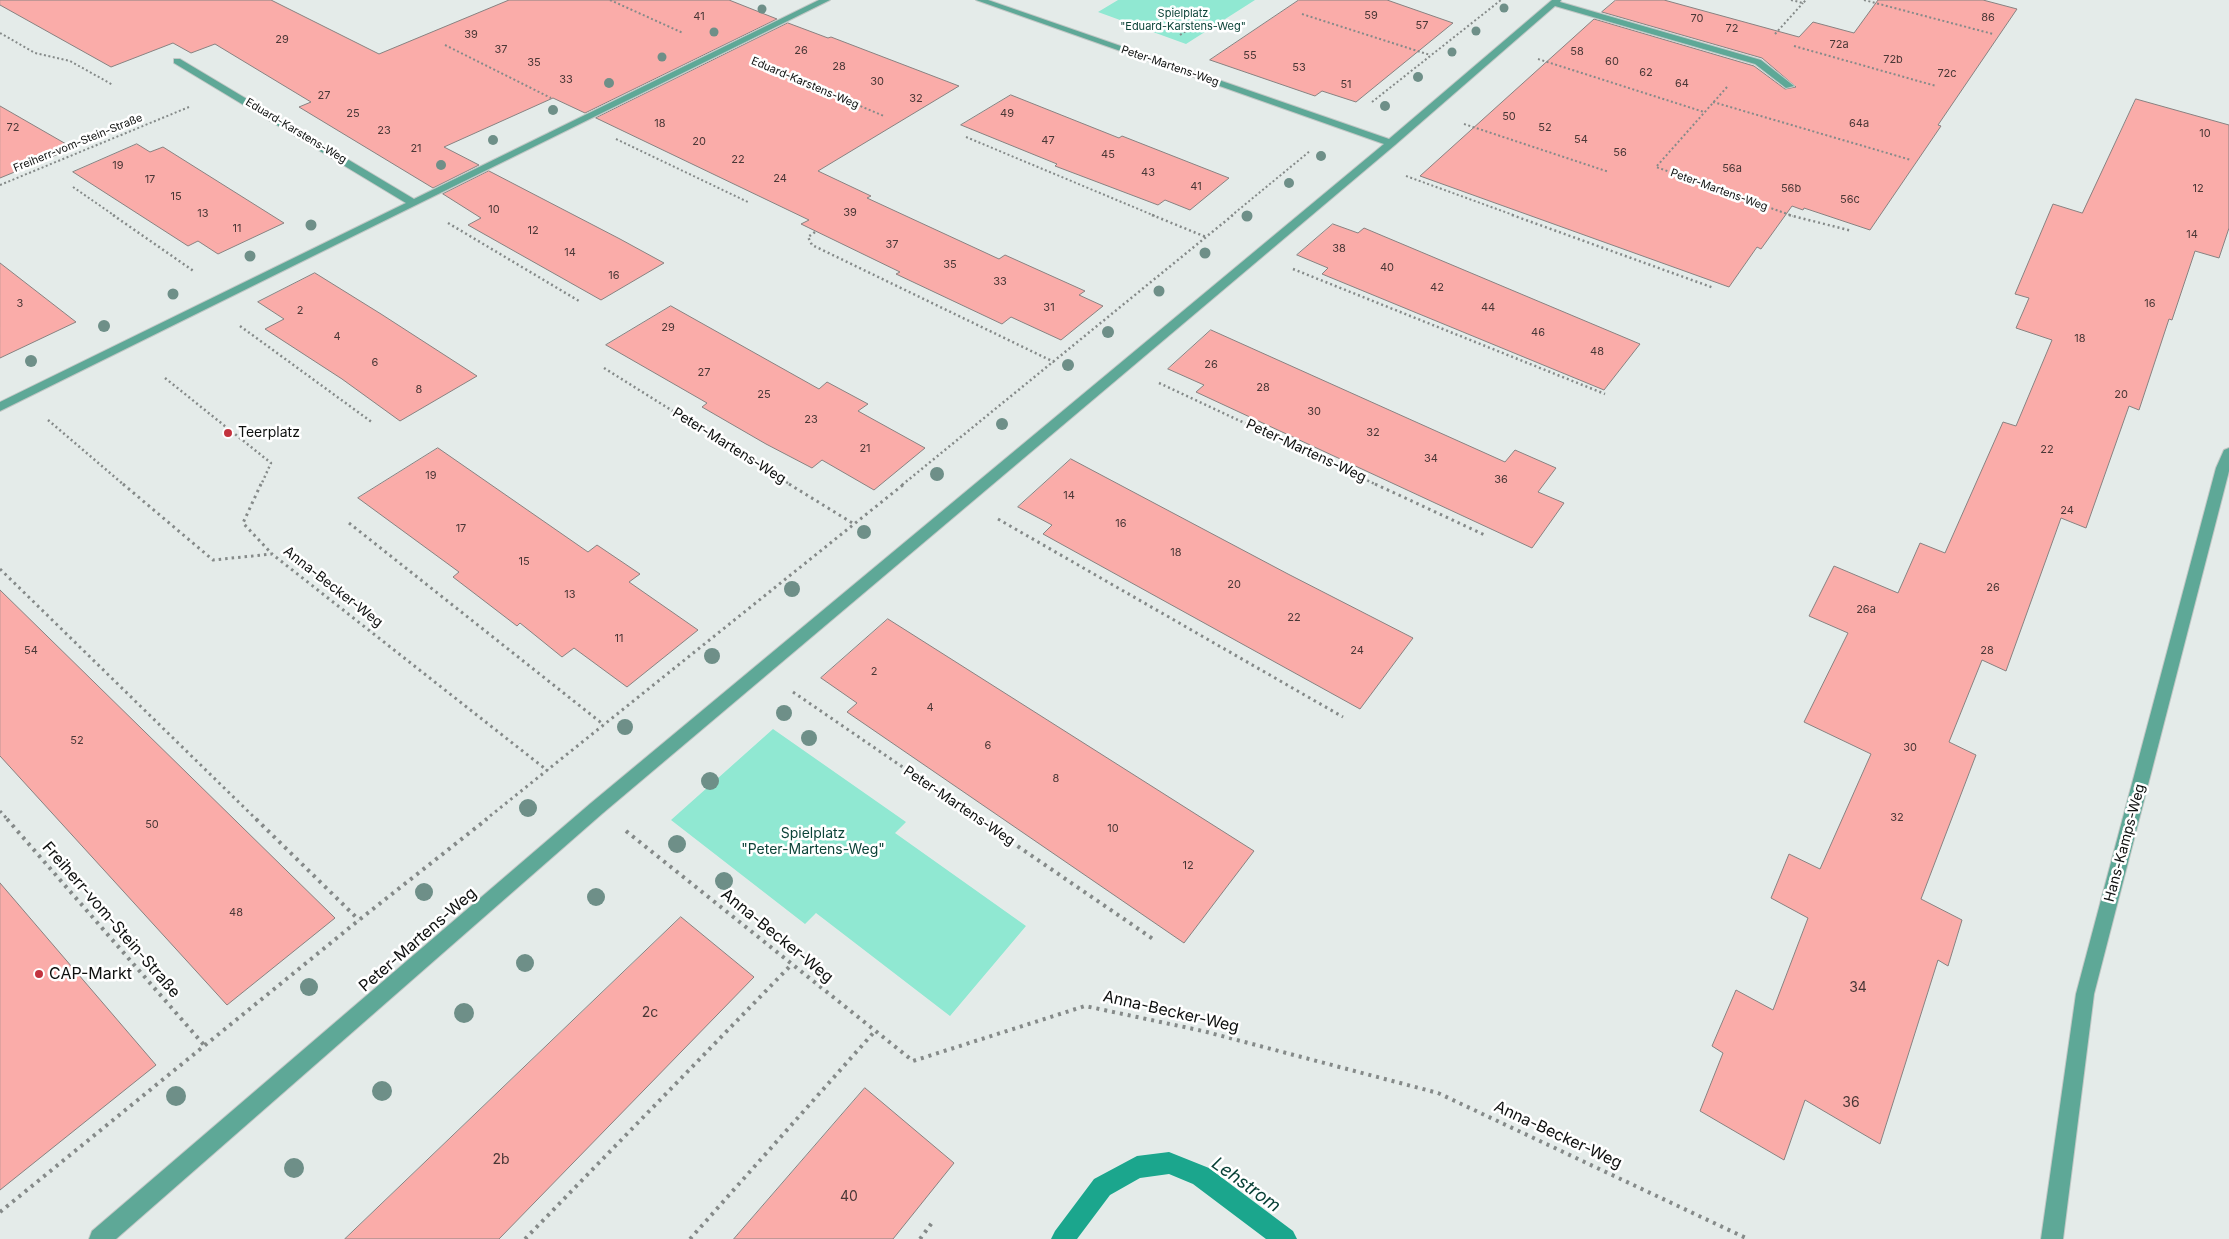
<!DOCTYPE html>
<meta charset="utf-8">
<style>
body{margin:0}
canvas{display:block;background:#e4ebe9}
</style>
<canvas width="2229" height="1239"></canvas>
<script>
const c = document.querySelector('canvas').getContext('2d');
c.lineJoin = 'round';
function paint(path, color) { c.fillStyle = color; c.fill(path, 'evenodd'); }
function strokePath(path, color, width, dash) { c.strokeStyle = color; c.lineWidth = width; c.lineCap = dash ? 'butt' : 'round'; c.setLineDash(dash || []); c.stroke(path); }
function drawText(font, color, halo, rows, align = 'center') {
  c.font = font + ' Inter,sans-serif'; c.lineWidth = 5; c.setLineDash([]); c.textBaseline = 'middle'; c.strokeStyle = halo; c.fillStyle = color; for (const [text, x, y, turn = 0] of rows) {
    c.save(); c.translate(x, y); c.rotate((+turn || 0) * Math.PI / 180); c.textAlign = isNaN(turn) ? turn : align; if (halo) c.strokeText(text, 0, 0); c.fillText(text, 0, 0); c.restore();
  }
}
paint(new Path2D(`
 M1118 0H1255L1186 44 1098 12Z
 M773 729 906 822 895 833 1026 926 950 1016 816 913 805 924 671 820Z`), '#90e8d2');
paint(new Path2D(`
 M1169 1152 1209 1168 1293 1231 1297 1239H1266L1193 1184 1169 1174 1140 1178 1110 1195 1077 1239H1051L1055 1231 1094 1179 1137 1156Z`), '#1ba68d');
const building = new Path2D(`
 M0 0H271L379 54 509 0H729L777 19 585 113 553 98 444 147 479 165 433 188 299 107 311 102 215 44 191 53 173 43 111 67 0 5Z
 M1299 0H1387L1453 23 1356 102 1322 91 1315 96 1210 60Z
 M1616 0H1664L1799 37 1813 22 1854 33 1878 0H1983L2017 9 1938 125 1941 126 1870 230 1804 208 1803 210 1792 206 1761 249 1757 247 1729 287 1420 176 1594 19 1754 66 1785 89 1796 87 1762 58 1602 12Z
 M788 23 828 38 831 37 959 86 818 171 871 196 867 198 999 259 1005 255 1085 291 1079 295 1103 306 1061 340 1011 317 1002 324 896 274 900 272 801 224 809 220 596 118Z
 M1011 95 1119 138 1122 136 1229 178 1190 210 1165 200 1158 205 1055 166 1057 164 961 125Z
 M2136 99 2229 125V228L2219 258 2195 251 2172 320 2169 319 2139 410 2129 406 2086 528 2061 518 2006 671 1982 660 1949 742 1976 755 1921 899 1962 920 1948 966 1938 960 1880 1144 1805 1100 1784 1160 1700 1111 1723 1053 1712 1046 1736 990 1773 1010 1808 918 1771 898 1789 854 1820 869 1871 754 1804 722 1848 633 1809 616 1834 566 1898 593 1920 543 1945 553 2003 422 2016 426 2052 340 2016 328 2029 298 2015 294 2053 204 2082 213Z
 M0 106 73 148 0 178Z
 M137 144 150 152 163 147 284 223 218 254 198 241 188 246 73 172Z
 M489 171 620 239 664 263 601 300 468 225 481 218 443 194Z
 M1333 224 1358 233 1364 228 1640 344 1604 390 1322 274 1328 268 1297 255Z
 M0 263 76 322 0 358Z
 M315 273 381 314 477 376 400 421 342 379 265 329 284 319 258 302Z
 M671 306 819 389 827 382 868 404 858 411 925 448 874 490 822 460 812 468 766 444 702 407 707 403 606 345Z
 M1211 330 1505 462 1515 450 1556 468 1538 492 1564 503 1532 548 1196 392 1204 385 1168 369Z
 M438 448 588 552 597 545 640 574 629 582 698 630 627 687 574 648 562 657 520 623 517 626 453 577 459 572 358 498Z
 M1071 459 1288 574 1413 638 1360 709 1043 534 1052 525 1018 507Z
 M0 590 335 918 227 1005 0 756Z
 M888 619 1254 851 1184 943 847 712 857 703 821 678Z
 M0 883 156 1065 0 1190Z
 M681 917 754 977 499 1239H345Z
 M865 1088 954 1163 893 1239H734Z`);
paint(building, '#faaca9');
strokePath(building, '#888281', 1);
const street = new Path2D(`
 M819 0H830L0 411V402L406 203 174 63V59H180L414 199Z
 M976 0H988L1389 139 1552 0H1561L1560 2 1761 60 1794 86 1786 88 1755 64 1555 6 1395 145 603 813 116 1239H89L92 1231 591 803 1384 144Z
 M2229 448V471L2094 994 2063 1239H2041L2076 994 2216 468 2224 450Z`);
strokePath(street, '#c2c8c6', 2);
strokePath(new Path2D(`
 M610 0 683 33
 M1791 0 1803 3 1806 0
 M1864 0 1993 34
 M1302 14 1430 55
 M0 33 35 53 70 61 113 85
 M1775 34 1803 3
 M1180 35 1205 18
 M445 45 551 98
 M1794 46 1936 86
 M1538 59 1704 112
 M765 66 884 116
 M1727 87 1656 167 1793 216
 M1372 102 1501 0
 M1713 102 1911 160
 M1464 124 1609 172
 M966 137 1155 216
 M616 139 750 203
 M1406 176 1516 216
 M0 185 189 107
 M73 187 115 216
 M1231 216 1310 151`), '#858a89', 2, [2, 2.5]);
strokePath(new Path2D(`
 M113 215 195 272
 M1152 215 1206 237
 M1512 215 1714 288
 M1789 215 1852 231
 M448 223 579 301
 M815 232 808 237 812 245 1054 362
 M1293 269 1605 394
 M240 326 373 423
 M604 368 791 485
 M165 378 271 463 261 485
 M1159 383 1377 485
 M48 420 124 485
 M902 485 1233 215`), '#858a89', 2.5, [2, 3]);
strokePath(new Path2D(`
 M123 484 213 560 272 554 548 771
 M261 484 243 523 272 554
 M789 484 854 524
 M1375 484 1487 536
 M998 519 1343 717
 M349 523 604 725
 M0 569 257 820
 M793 692 980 820
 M0 811 8 820
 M485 820 904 484`), '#858a89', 3, [2.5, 4]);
strokePath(new Path2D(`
 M7 819 204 1045
 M256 819 359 920
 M978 819 1156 941
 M626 831 913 1061 1085 1006 1203 1031 1438 1093 1748 1239
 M0 1212 359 920 487 819
 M525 1239 792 964
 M690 1239 875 1031
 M920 1239 934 1220`), '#858a89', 4, [3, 5]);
paint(street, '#5ea897');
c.fillStyle = '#6e8f88';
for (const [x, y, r] of [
 [1504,8,4.5],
 [762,9,4.5],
 [1476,31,4.5],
 [714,32,4.5],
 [1452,52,4.5],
 [662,57,4.5],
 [1418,77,5],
 [609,83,5],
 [1385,106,5],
 [553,110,5],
 [493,140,5],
 [1321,156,5],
 [441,165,5],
 [1289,183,5],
 [1247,216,5.5],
 [311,225,5.5],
 [1205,253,5.5],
 [250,256,5.5],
 [1159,291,5.5],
 [173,294,5.5],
 [104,326,6],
 [1108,332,6],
 [31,361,6],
 [1068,365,6],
 [1002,424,6],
 [937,474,7],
 [864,532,7],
 [792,589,8],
 [712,656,8],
 [784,713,8],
 [625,727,8],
 [809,738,8],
 [710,781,9],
 [528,808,9],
 [677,844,9],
 [724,881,9],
 [424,892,9],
 [596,897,9],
 [525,963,9],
 [309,987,9],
 [464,1013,10],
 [382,1091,10],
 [176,1096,10],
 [294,1168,10]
]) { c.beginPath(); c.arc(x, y, r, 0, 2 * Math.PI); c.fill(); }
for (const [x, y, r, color] of [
 [228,433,5,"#c3333e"],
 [39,974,5,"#c3333e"]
]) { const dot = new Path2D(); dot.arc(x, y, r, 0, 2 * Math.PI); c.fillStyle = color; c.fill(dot); strokePath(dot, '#fff', 2); }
drawText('11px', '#0d4439', '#fff', [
 ["Spielplatz",1183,14],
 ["\"Eduard-Karstens-Weg\"",1183,27]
]);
drawText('11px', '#493736', null, [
 ["59",1371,16],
 ["41",699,17],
 ["86",1988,18],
 ["70",1697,19],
 ["57",1422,26],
 ["72",1732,29],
 ["39",471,35],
 ["29",282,40],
 ["72a",1839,45],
 ["37",501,50],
 ["26",801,51],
 ["58",1577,52],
 ["55",1250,56],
 ["72b",1893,60],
 ["60",1612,62],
 ["35",534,63],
 ["28",839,67],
 ["53",1299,68],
 ["62",1646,73],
 ["72c",1947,74],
 ["33",566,80],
 ["30",877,82],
 ["64",1682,84],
 ["51",1346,85],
 ["27",324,96],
 ["32",916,99],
 ["25",353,114],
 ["49",1007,114],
 ["50",1509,117],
 ["18",660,124],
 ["64a",1859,124],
 ["72",13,128],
 ["52",1545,128],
 ["23",384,131],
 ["10",2205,134],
 ["54",1581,140],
 ["47",1048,141],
 ["20",699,142],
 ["21",416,149],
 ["56",1620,153],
 ["45",1108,155],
 ["22",738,160],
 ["19",118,166],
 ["56a",1732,169],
 ["43",1148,173],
 ["24",780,179],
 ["17",150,180],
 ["41",1196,187],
 ["56b",1791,189],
 ["12",2198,189],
 ["15",176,197],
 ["56c",1850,200],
 ["10",494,210],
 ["39",850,213],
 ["13",203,214],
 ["11",237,229],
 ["12",533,231],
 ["14",2192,235],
 ["37",892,245],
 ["38",1339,249],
 ["14",570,253],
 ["35",950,265],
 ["40",1387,268],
 ["16",614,276],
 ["33",1000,282],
 ["42",1437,288],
 ["3",20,304],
 ["16",2150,304],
 ["31",1049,308],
 ["44",1488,308],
 ["2",300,311],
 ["29",668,328],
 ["46",1538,333],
 ["4",337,337],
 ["18",2080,339],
 ["48",1597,352],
 ["6",375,363],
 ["26",1211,365],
 ["27",704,373],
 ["28",1263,388],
 ["8",419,390],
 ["25",764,395],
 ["20",2121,395],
 ["30",1314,412],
 ["23",811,420],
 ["32",1373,433],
 ["21",865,449],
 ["22",2047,450],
 ["34",1431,459],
 ["19",431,476],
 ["36",1501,480],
 ["14",1069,496],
 ["24",2067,511],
 ["16",1121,524],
 ["17",461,529],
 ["18",1176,553],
 ["15",524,562],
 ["20",1234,585],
 ["26",1993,588],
 ["13",570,595],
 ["26a",1866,610],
 ["22",1294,618],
 ["11",619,639],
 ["54",31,651],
 ["24",1357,651],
 ["28",1987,651],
 ["2",874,672],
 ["4",930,708],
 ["52",77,741],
 ["6",988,746],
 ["30",1910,748],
 ["8",1056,779],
 ["32",1897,818],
 ["50",152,825],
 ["10",1113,829],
 ["12",1188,866],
 ["48",236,913]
]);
drawText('11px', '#0e100f', '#fff', [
 ["Peter-Martens-Weg",1170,66,19],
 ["Eduard-Karstens-Weg",805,83,23],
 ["Eduard-Karstens-Weg",296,131,31],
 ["Freiherr-vom-Stein-Straße",78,143,-22],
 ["Peter-Martens-Weg",1719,190,20]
]);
drawText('14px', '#0e100f', '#fff', [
 ["Teerplatz",238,433]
], 'left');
drawText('14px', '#0e100f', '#fff', [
 ["Peter-Martens-Weg",729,446,32],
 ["Peter-Martens-Weg",1306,451,25],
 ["Anna-Becker-Weg",333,587,38],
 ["Peter-Martens-Weg",959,806,34],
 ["Hans-Kamps-Weg",2125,843,-75]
]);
drawText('14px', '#0d4439', '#fff', [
 ["Spielplatz",813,834],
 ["\"Peter-Martens-Weg\"",813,850]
]);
drawText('14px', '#493736', null, [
 ["34",1858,988],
 ["2c",650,1013],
 ["36",1851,1103],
 ["2b",501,1160],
 ["40",849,1197]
]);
drawText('16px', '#0e100f', '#fff', [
 ["Freiherr-vom-Stein-Straße",111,920,49],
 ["Anna-Becker-Weg",777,936,39],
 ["Peter-Martens-Weg",418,940,-41],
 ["Anna-Becker-Weg",1171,1012,13],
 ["Anna-Becker-Weg",1558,1135,25]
]);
drawText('16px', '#0e100f', '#fff', [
 ["CAP-Markt",49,974]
], 'left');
drawText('italic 18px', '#063f35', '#fff', [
 ["Lehstrom",1246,1185,36]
]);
</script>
